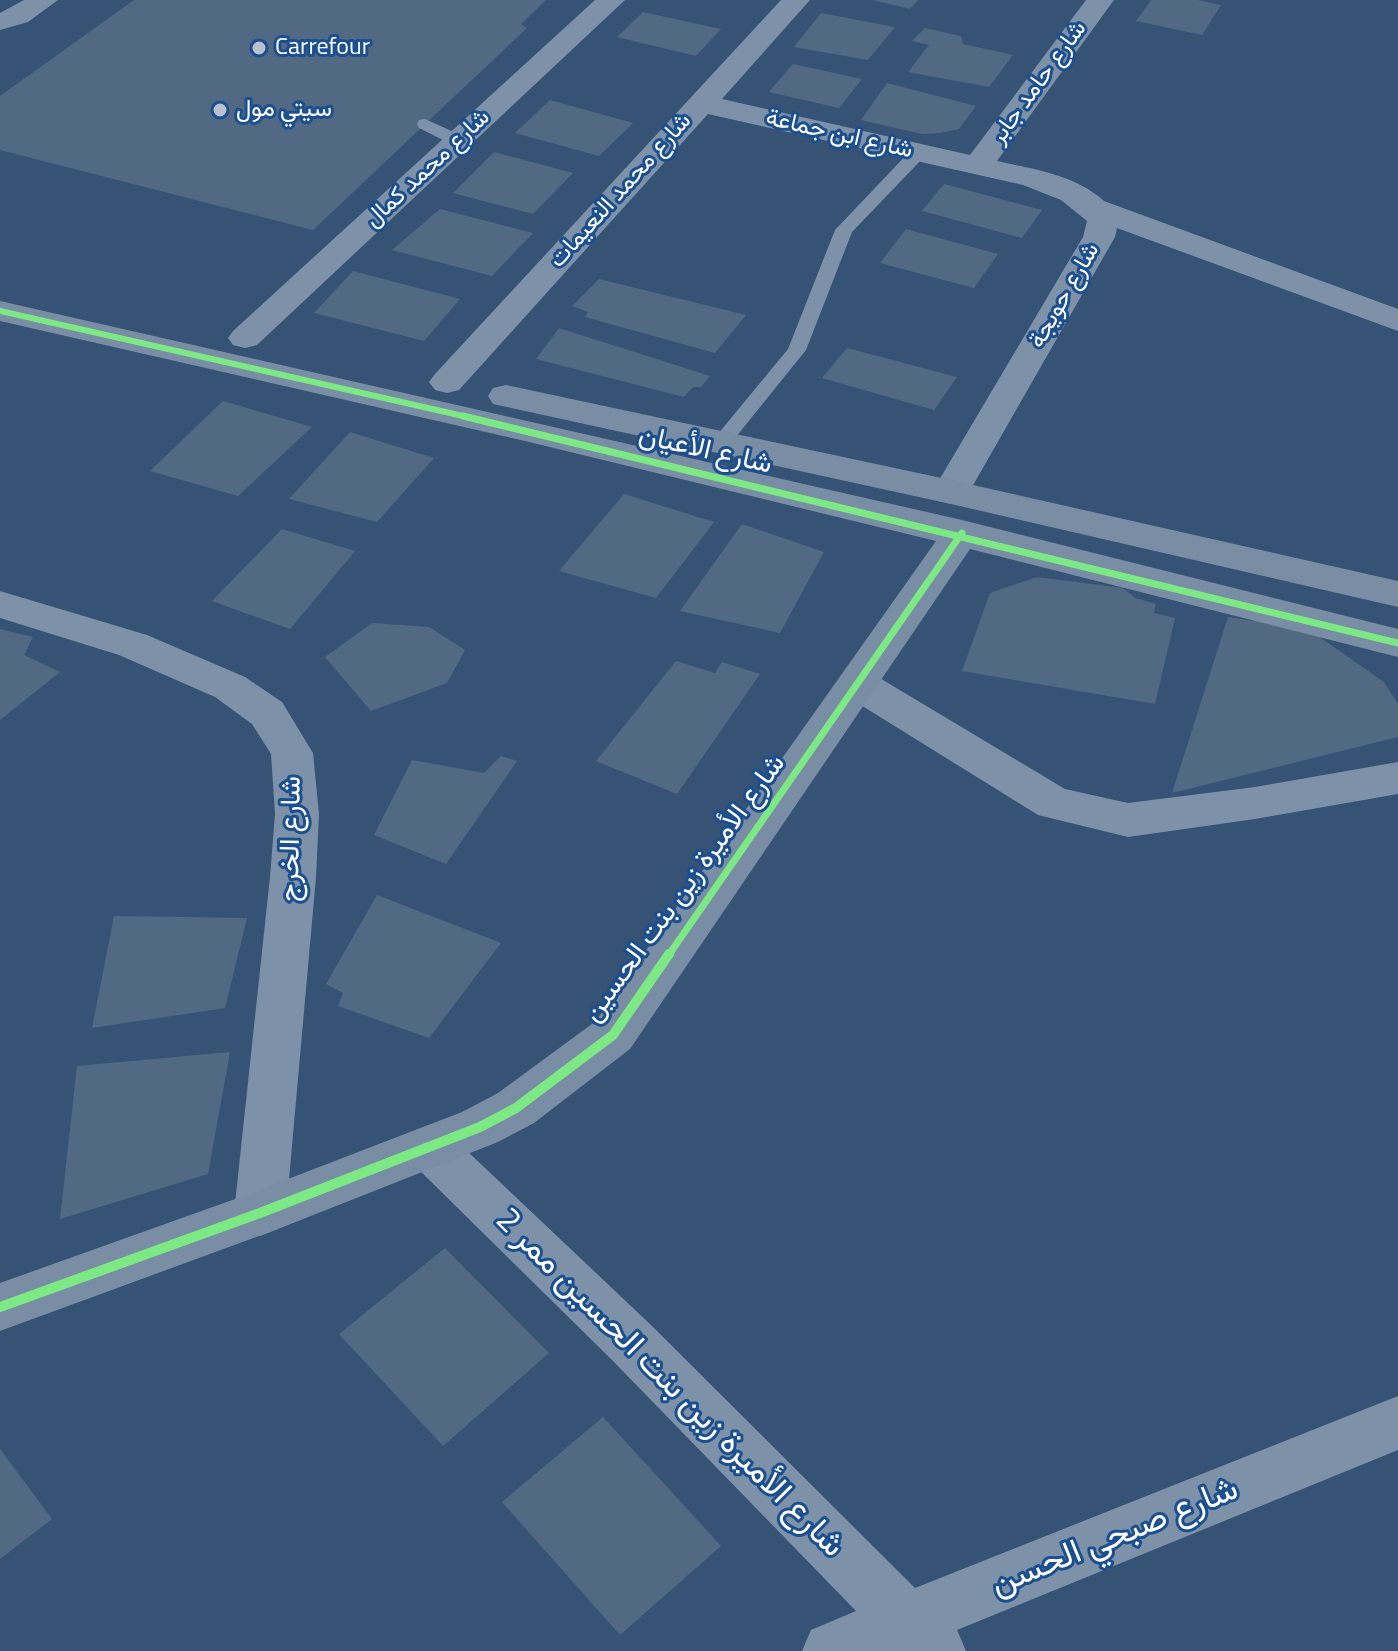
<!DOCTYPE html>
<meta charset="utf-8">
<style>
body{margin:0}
canvas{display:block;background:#365274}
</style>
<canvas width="1398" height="1651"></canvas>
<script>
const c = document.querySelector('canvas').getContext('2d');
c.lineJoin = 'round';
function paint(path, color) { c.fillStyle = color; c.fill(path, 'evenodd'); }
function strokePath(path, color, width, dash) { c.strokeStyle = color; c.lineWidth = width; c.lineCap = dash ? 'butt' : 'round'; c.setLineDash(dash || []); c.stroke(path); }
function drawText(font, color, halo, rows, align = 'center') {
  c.font = font + ' "Titillium Web",Vazirmatn,sans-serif'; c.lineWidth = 6; c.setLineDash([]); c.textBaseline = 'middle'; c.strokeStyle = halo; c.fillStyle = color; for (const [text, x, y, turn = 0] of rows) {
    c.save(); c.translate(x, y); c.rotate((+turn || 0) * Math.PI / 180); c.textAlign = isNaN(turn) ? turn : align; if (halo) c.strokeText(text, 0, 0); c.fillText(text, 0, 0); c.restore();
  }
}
paint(new Path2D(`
 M134 0H546L521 24 527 28 313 230 0 150V96Z
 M873 0H918L910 9Z
 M1151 0H1198L1221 5 1202 35 1136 21Z
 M643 12 721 29 696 56 617 37Z
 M821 13 895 27 868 60 794 47Z
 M925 28 961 36 963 44 1013 55 989 87 908 72 929 45 912 41Z
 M793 64 862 79 839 108 769 92Z
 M887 83 976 106 959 129 940 133 922 134 861 120Z
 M550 100 633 123 599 156 515 133Z
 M494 152 573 173 533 214 453 193Z
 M944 184 1042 210 1022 238 922 211Z
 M440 209 533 233 492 276 392 250Z
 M906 229 998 254 974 288 880 263Z
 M353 271 460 299 424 341 314 313Z
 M599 279 746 315 715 353 585 317 588 312 572 306Z
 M559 328 710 376 701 387H693L684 397 536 359Z
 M847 348 957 377 934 410 822 378Z
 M223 401 312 427 238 496 150 471Z
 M350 432 434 458 377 522 289 499Z
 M624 494 714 522 656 598 559 571Z
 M742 524 824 552 780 633 680 611Z
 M282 529 355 551 290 629 212 601Z
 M1037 577 1123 588 1135 598 1156 604 1154 613 1175 618 1155 704 962 671 990 593Z
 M1228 617 1308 629 1384 682 1398 704V737L1172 793Z
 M372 623 429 627 465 650 447 683 371 711 325 657Z
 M0 629 33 637 24 655 60 672 0 720Z
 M676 661 715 673 722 662 760 674 677 794 596 761Z
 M501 756 517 761 446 864 374 835 412 760 484 773Z
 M377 895 501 943 429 1038 338 1006 343 993 326 984Z
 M114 916 247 918 225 1008 92 1028Z
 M230 1052 208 1174 60 1219 77 1066Z
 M445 1248 549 1353 443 1446 339 1334Z
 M603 1417 721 1546 620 1635 502 1502Z
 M0 1449 52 1519 0 1559Z`), '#526984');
paint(new Path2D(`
 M425 119 465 137 467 141 465 145H453L419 128 417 124 419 120Z
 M918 148 926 153 924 157 852 232 806 350 727 448H713L710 444 713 440 788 349 835 230 912 149Z`), '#7d92a8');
paint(new Path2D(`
 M24 0H58L28 22 0 30V13Z
 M595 0H625L257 345 245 348 233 345 228 338 233 331Z
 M781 0H810L722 99 970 155 1086 0H1114L997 161C1033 169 1076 175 1104 201L1398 309V331L1117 228 1115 237 964 501 951 504 938 501 932 492 1083 237 1087 221 1061 200 1023 185 708 114 459 390 447 393 435 390 429 382 435 374Z
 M0 591 147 635 245 677 282 702 313 753 319 814 316 877 286 1213 278 1229 260 1236 242 1229 234 1213 270 877 275 814 271 754 252 724 215 697 119 655 0 618Z
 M858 669 873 674 1065 789 1128 803 1255 787 1398 762V794L1255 819 1128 837 1038 815 843 694 837 684 843 674Z
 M429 1125 447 1132 651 1325 915 1588 1398 1396V1450L957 1630 966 1651H802L811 1630 856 1611 613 1361 411 1162 404 1147 411 1132Z`), '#7d92a8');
paint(new Path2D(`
 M0 301 962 520 1398 629V657L970 549 630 1049 534 1123 498 1142 278 1229 0 1331V1283L249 1194 462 1112 498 1093 596 1021 936 541 525 441 0 321Z
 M506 385 951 480 1398 581V607L951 504 493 404 488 396 493 388Z`), '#798da4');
strokePath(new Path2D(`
 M0 311 472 418`), '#7ce984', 6);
strokePath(new Path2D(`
 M463 416 1398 643
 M668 956 962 533`), '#7ce984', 7);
strokePath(new Path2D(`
 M0 1307 260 1213 480 1127 516 1108 613 1035 669 954`), '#7ce984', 10);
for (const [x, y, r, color] of [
 [259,48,8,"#b9c2ce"],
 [220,110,8,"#b9c2ce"]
]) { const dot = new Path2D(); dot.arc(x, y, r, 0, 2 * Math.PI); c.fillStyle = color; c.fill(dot); strokePath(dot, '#1b4f8f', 3); }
drawText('24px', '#fff', '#1b4f8f', [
 ["Carrefour",275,48],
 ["سيتي مول",236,110]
], 'left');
drawText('24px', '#fff', '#1b4f8f', [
 ["شارع حامد جابر",1039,83,-54],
 ["شارع ابن جماعة",839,135,13],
 ["شارع محمد كمال",428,169,-43],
 ["شارع محمد النعيمات",621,191,-48],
 ["شارع حويجة",1065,296,-60]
]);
drawText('28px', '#fff', '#1b4f8f', [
 ["شارع الأعيان",705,451,13],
 ["شارع الخرج",292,839,-89],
 ["شارع الأميرة زين بنت الحسين",685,889,-54]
]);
drawText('34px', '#fff', '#1b4f8f', [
 ["شارع الأميرة زين بنت الحسين ممر 2",669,1384,45],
 ["شارع صبحي الحسن",1115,1538,-22]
]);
</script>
